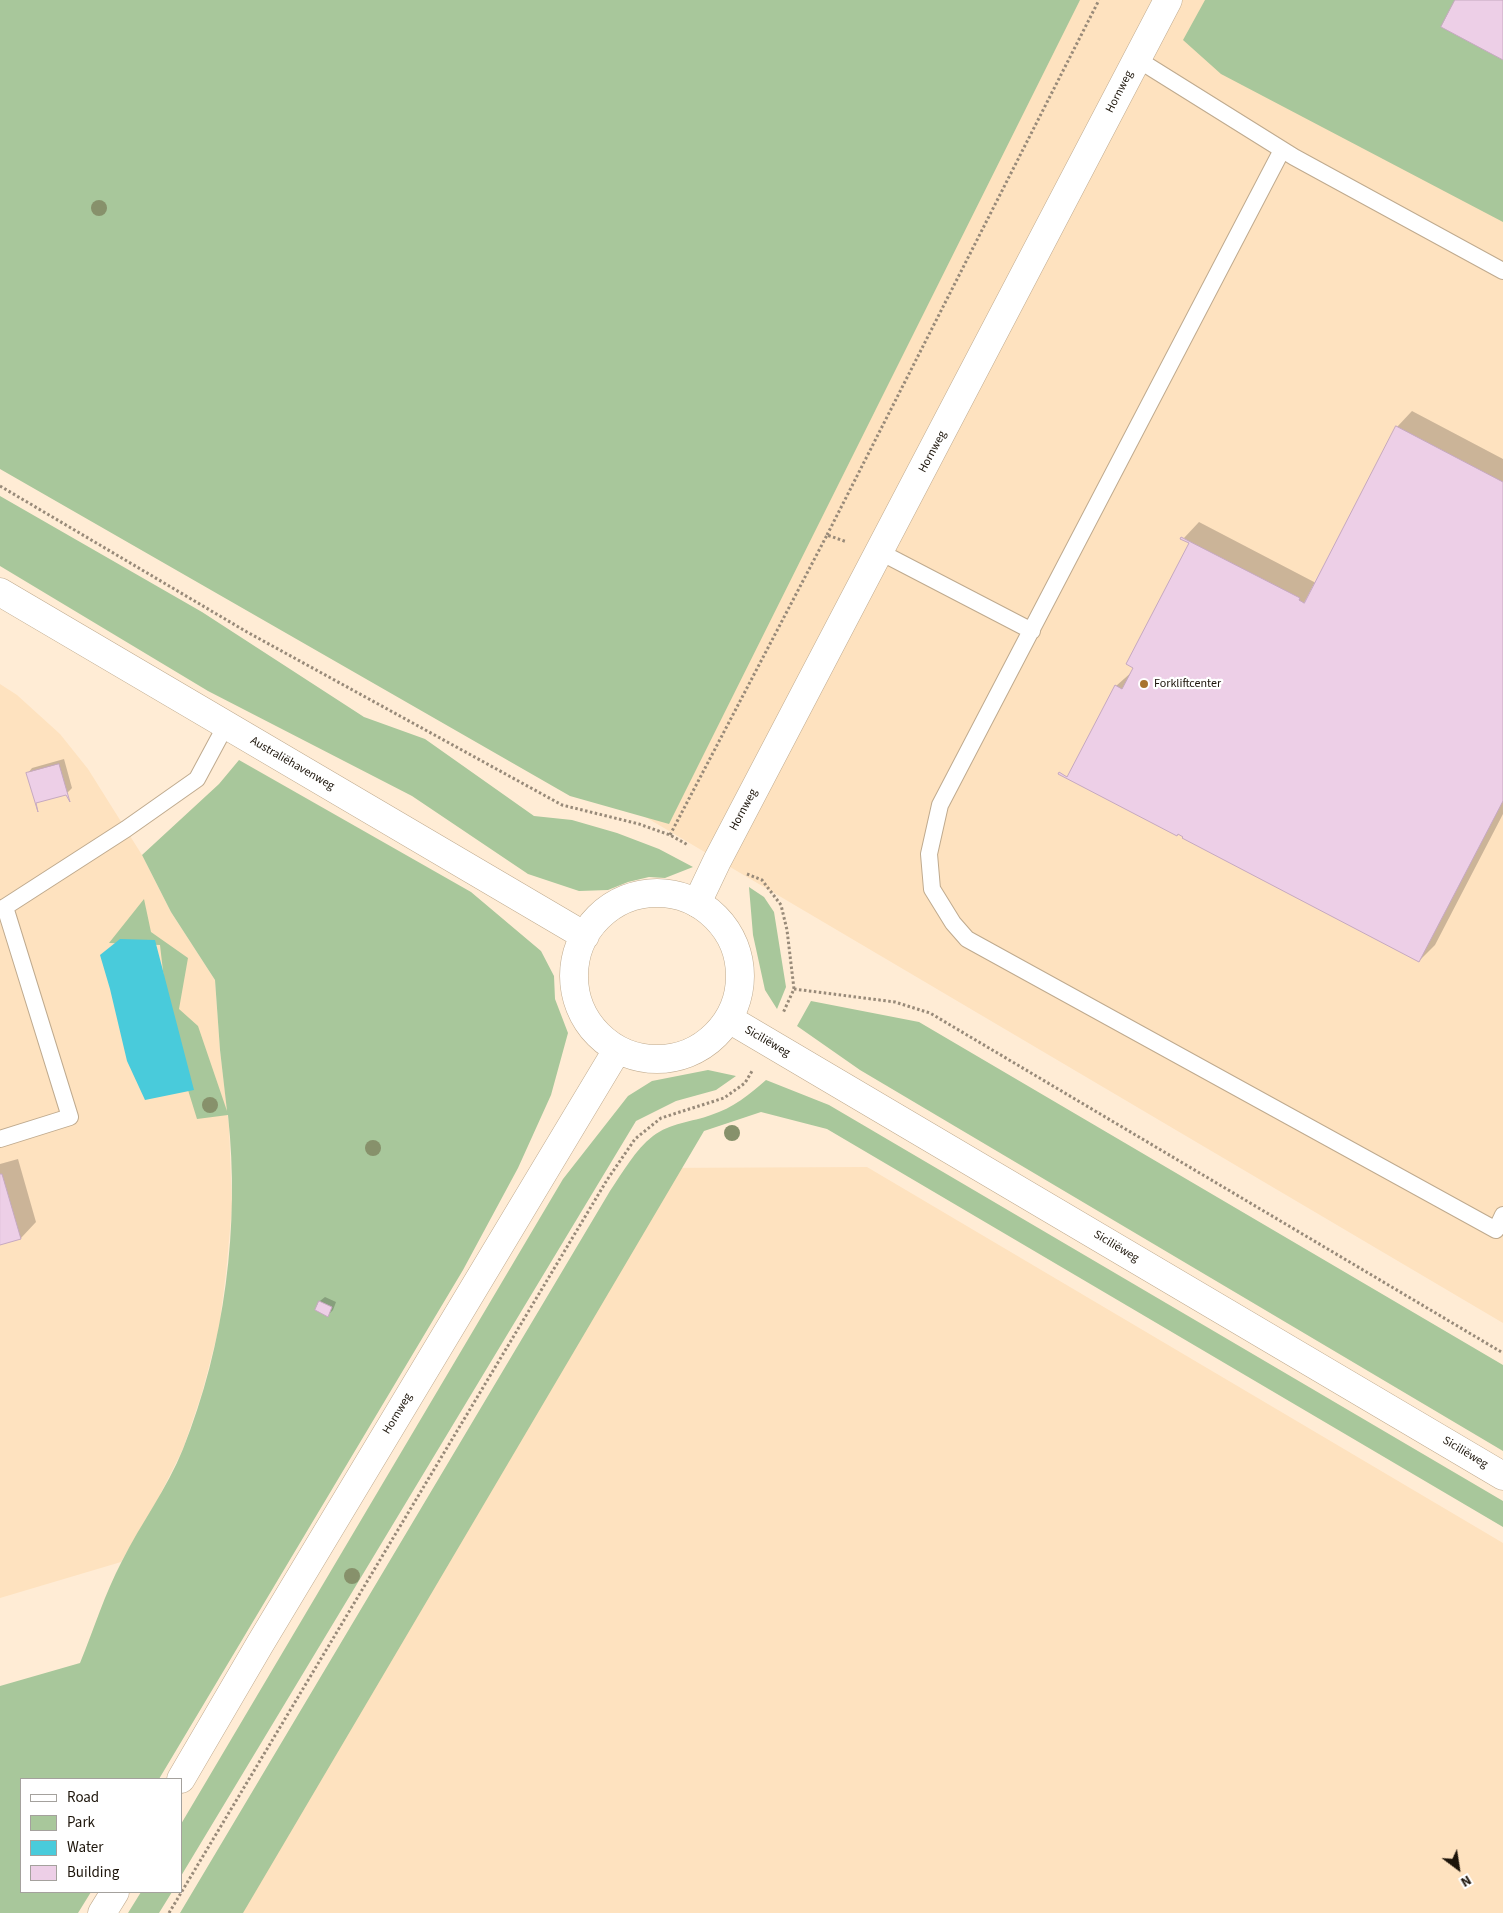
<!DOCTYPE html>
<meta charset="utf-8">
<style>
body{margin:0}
#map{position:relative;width:1503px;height:1913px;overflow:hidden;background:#ffecd5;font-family:"Source Sans 3",sans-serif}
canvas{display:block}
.legend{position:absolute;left:20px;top:1778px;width:162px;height:115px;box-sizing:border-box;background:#fff;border:1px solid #a4a19d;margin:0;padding:6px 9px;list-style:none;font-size:15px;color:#1c140a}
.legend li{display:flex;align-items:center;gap:10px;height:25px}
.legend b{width:25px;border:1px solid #a4a19d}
.north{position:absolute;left:1433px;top:1843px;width:50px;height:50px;-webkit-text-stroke:4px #fff;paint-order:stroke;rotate:149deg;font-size:14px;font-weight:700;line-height:20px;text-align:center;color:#1c140a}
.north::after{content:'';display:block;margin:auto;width:18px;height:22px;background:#1c140a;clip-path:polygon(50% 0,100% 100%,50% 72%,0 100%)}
</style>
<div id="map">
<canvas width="1503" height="1913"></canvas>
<ul class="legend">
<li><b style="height:6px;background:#fff"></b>Road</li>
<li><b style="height:14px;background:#a8c79b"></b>Park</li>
<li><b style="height:14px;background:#49cbdb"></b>Water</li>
<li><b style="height:14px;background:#edcfe7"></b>Building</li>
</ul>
<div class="north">N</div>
</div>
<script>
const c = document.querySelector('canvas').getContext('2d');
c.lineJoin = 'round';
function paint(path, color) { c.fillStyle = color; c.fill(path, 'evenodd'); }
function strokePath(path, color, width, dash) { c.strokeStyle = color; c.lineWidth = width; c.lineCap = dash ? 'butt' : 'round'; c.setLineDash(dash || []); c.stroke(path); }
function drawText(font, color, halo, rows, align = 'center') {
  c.font = font + ' "Source Sans 3",sans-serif'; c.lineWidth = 4.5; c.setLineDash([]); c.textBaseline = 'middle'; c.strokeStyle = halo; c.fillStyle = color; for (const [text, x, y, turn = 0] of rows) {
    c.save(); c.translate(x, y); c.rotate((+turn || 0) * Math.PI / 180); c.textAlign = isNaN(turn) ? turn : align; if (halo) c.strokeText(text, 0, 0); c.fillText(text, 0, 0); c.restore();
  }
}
paint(new Path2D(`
 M0 0H1503V1323L103 497Z
 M0 684 17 695 60 734 88 769 142 855 171 912 215 980 220 1050 229 1126 232 1207 226 1273 219 1328 202 1393 183 1449 155 1505 121 1562 0 1598Z
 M867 1167 1503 1543V1913H216L651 1168Z`), '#fee2bf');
paint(new Path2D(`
 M0 0H1080L669 824 570 796 0 469Z
 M1205 0H1503V222L1221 74 1183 40Z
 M0 496 202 612 364 717 425 739 534 816 572 820 617 833 659 849 693 867 665 878 649 877 628 882 608 890 579 891 528 874 412 796 208 691 0 566Z
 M239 760 471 892 541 951 554 976 555 999 568 1033 551 1095 518 1168 463 1270 159 1779H21V1892H91L78 1913H0V1686L80 1663C94 1629 105 1593 122 1561 141 1523 167 1489 183 1449 225 1344 240 1226 228 1115L197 1119 170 1032 160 945 109 943 144 899 151 932 188 958 179 1009 198 1026 227 1111 220 1050 215 980 171 912 142 855 219 784Z
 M749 887 764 897 774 912 786 987 777 1009 765 990 753 935Z
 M811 1001 919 1022 1503 1365V1451L860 1070 797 1026Z
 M708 1070 736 1076 716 1090 676 1101 636 1121 181 1876V1824L563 1179 628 1096 652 1081Z
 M766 1080 829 1105 1503 1501V1527L827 1129 761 1112 704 1131 243 1913H180L610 1191C623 1172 635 1150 653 1136 670 1123 692 1122 711 1115 733 1108 749 1095 766 1080Z
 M141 1892H172L159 1913H128Z`), '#a8c79b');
paint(new Path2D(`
 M120 939 155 940 194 1090 145 1100 127 1061 110 989 100 955Z`), '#49cbdb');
paint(new Path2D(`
 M1412 411 1503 459V814L1435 945 1419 961 1184 836 1068 778 1116 686 1133 671 1191 543 1184 538 1199 522 1316 583 1397 427Z
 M64 759 72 788 67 793 28 773 32 768Z
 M18 1159 36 1222 21 1238 0 1244V1164Z
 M325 1297 336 1302 333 1310 328 1315 316 1310 320 1301Z`), '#0003');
const building = new Path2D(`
 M1455 0H1503V60L1441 27Z
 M1396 426 1503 482V801L1419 962 1182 838 1183 837 1178 834 1177 836 1058 774 1059 772 1067 777 1115 685 1122 689 1133 668 1126 664 1189 543 1180 539 1181 537 1300 598 1299 600 1304 603Z
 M59 764 70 802 66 795 36 803 38 812 26 773Z
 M0 1174H2L21 1239 0 1245Z
 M319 1301 332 1307 328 1317 315 1310Z`);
paint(building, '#edcfe7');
strokePath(building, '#c6a9c0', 1);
const service = new Path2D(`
 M1137 59 1294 157 1503 271
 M1282 150 940 805 929 854 932 889 953 923 967 939 1496 1230 1503 1215
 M880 552 1032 631
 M0 909 5 907 126 829 197 779 226 725
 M0 1139 70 1117 5 907`);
const minor = new Path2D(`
 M697 903 717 861 1168 0
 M729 1019 1503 1476`);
const tertiary = new Path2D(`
 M0 592 585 936
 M574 976a83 83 0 1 1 166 0a83 83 0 1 1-166 0Z
 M181 1779 260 1644 617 1050
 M102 1913 115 1892`);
strokePath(service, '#bfaa8e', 18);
strokePath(minor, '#bfaa8e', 29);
strokePath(tertiary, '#bfaa8e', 29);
strokePath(new Path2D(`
 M0 486 247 632 562 805 639 824 670 835 688 845
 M827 535 1099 0
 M670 835 827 535 847 542
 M747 874 762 880 781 905 787 930 794 989 783 1013
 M794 989 895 1002 930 1013 1503 1353
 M169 1913 607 1180 635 1139 661 1118 724 1098 745 1083 752 1071`), '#988a79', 3, [2.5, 2.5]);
strokePath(service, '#fff', 16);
strokePath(minor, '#fff', 28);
strokePath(tertiary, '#fff', 28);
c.fillStyle = '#87916b';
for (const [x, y] of [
 [99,208],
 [210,1105],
 [732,1133],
 [373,1148],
 [352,1576]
]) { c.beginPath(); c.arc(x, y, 8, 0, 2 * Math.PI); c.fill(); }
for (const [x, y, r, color] of [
 [1144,684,5,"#a8742d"]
]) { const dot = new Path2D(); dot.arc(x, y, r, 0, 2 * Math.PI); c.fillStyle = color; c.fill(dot); strokePath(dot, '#fff', 2); }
drawText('12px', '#1c140a', '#fff', [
 ["Hornweg",1120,92,-63],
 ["Hornweg",933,452,-62],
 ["Australiëhavenweg",292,764,30],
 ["Hornweg",744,810,-62],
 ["Siciliëweg",767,1042,30],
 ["Siciliëweg",1116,1247,31],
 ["Hornweg",398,1414,-59],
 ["Siciliëweg",1465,1453,31]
]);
drawText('12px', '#1c140a', '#fff', [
 ["Forkliftcenter",1154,684]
], 'left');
</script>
